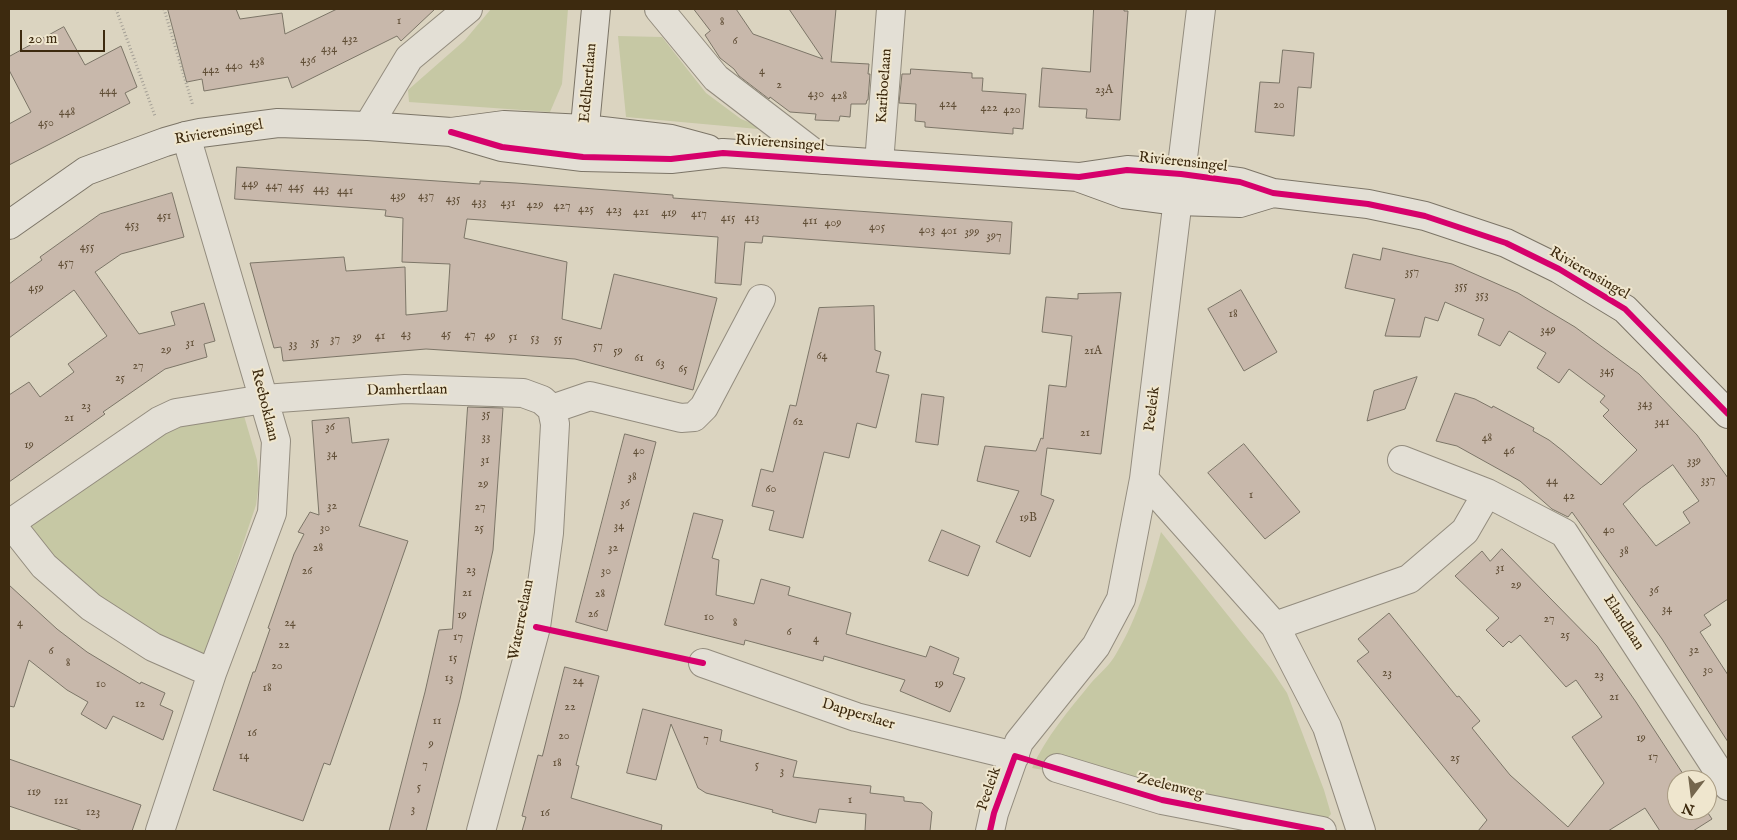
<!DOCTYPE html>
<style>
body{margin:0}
#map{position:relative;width:1737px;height:840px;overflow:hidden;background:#dbd4c0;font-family:"IM FELL English",serif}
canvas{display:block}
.frame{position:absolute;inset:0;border:10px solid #3d2a0f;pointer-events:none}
.north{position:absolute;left:1667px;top:770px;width:50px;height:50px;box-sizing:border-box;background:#efe6ce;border:1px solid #a89b82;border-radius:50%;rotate:195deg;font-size:14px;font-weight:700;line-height:20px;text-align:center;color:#3d2a0f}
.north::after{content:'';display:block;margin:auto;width:18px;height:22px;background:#74664d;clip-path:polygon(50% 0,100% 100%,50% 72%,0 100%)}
.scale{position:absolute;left:20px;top:30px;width:85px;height:22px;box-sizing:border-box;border:2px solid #3d2a0f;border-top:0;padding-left:6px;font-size:15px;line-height:18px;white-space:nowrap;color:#3d2a0f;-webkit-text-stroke:4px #efe6ce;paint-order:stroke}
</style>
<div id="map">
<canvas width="1737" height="840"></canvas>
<div class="frame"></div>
<div class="north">N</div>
<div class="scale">20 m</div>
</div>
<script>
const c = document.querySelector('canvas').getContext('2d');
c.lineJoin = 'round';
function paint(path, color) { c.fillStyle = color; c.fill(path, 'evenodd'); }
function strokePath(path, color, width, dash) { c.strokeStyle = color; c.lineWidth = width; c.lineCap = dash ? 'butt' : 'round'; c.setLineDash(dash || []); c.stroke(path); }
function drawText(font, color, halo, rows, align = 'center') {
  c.font = font + ' "IM FELL English",serif'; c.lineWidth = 4; c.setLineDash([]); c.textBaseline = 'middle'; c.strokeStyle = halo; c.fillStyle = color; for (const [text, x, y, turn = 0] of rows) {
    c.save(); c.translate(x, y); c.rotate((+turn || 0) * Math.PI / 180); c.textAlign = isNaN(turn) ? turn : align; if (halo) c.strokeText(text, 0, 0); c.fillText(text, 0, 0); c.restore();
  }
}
paint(new Path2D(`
 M491 9H568L562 84 550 112 409 102 408 90 465 40Z
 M618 36 662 37 706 93 741 119 769 130 626 117Z
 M237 392 257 460 259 483 256 505 202 665 173 652 57 565 26 526 184 415Z
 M1161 532 1271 669 1287 693 1324 790 1331 814 1323 824 1276 810 1032 768C1046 737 1069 710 1091 683 1099 674 1110 665 1116 654 1139 616 1150 574 1161 532Z`), '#c6c8a4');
const building = new Path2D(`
 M168 9H236L240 19 282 13 285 34 337 9H435L401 41 397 36 292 88 288 77 204 91 202 79 187 82Z
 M694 9H736L753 34 823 59 789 9H836L831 62 869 64 868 74H870L868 100H867L866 104H851L850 117 840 116 839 121 815 120 816 114 790 112 770 97 769 99 739 76 734 69 720 58 705 35 710 31Z
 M1094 9H1124V11H1128L1120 120 1086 118 1087 109 1039 107 1042 68 1090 72Z
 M64 27 85 65 121 46 137 87 125 93 130 103 9 165V124L31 112 9 70V57Z
 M1283 50 1314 53 1311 88 1298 87 1294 136 1255 132 1260 82 1279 83Z
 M911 69 972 73V78H983L982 91 1026 94 1023 129 1013 128V134L925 127V122L915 121 916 104 899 103 902 74H910Z
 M237 167 480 184V181L516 183 673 195V198L1012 222 1010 254 763 236 762 243 745 242 741 285 715 283 718 237 467 219 464 238 567 262 562 319 601 329 614 274 717 298 693 390 575 359 547 357 426 349 283 361 281 347 274 348 250 263 344 257 346 271 405 267 406 315 447 311 450 264 402 262 403 218 385 216 386 210 235 199Z
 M172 193 184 237 121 254 95 272 139 334 175 325 171 312 204 303 215 341 204 344 207 357 165 369 103 412 105 414 9 482V395L29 382 40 397 74 372 68 364 107 336 74 290 9 338V284L42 260 40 257 100 214Z
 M1383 248 1452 264 1518 293 1575 327 1639 374 1697 435 1728 478V599L1704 615 1711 625 1700 632 1728 675V742L1662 639 1572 512 1568 517 1552 509 1520 481 1457 446 1436 441 1455 393 1475 399 1492 408 1493 406 1534 428 1533 431 1549 440 1563 451 1601 485 1637 450 1603 416 1609 410 1600 402 1605 396 1569 369 1559 383 1537 368 1546 353 1509 331 1500 346 1478 335 1484 319 1445 302 1438 321 1425 317 1420 337 1385 336 1395 299 1345 288 1353 254 1380 260ZM1673 465 1699 501 1683 512 1690 523 1656 546 1623 504 1641 488Z
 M1241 290 1277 352 1244 371 1208 309Z
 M1121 293 1101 454 1047 448 1041 495 1054 500 1030 557 996 542 1019 491 977 481 985 446 1036 451 1041 438 1043 439 1049 385 1066 387 1072 336 1042 332 1046 297 1078 299V294Z
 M874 306 875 350 881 352 876 372 889 375 876 428 857 423 849 458 824 452 803 538 769 530 774 511 752 506 761 469 773 472 790 405 796 406 819 308Z
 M1417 377 1405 409 1367 421 1374 391Z
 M922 394 944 397 938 445 916 442Z
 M468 407 503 408 493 550 460 699 426 831H389L425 692 439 630 452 629Z
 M349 418 352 443 389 439 359 526 408 541 330 765 324 763 303 821 213 790 253 672H255L270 629 268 628 294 554 304 534 298 532 310 512 319 515 312 421Z
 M625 434 656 442 607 631 576 622Z
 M1244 444 1300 512 1265 539 1208 473Z
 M694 513 723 520 712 558 719 560 716 595 754 604 761 579 790 587 788 595 851 613 846 634 926 657 930 646 959 658 953 674 965 678 950 712 900 691 905 680 824 656 823 661 745 640 744 645 665 625Z
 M942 530 980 546 968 576 929 561Z
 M1502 549 1597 646 1636 702 1687 780H1677V810H1706L1712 819 1693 831H1660L1645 808 1608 831H1478L1487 820 1357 661 1369 652 1358 639 1389 613 1457 697 1459 696 1480 721 1472 728 1510 775 1568 827 1604 783 1572 737 1602 717 1576 680 1566 687 1520 635 1511 643 1509 641 1503 647 1486 630 1499 618 1455 576 1482 551 1490 561Z
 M9 585 57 629 87 652 140 684 141 682 165 693 160 705 173 711 163 740 113 716 106 729 81 714 88 702 67 690 29 660 14 707 9 706Z
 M565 667 599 676 576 765 579 766 571 798 662 825 661 831H522L526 817 522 816 538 755 542 756Z
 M643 709 722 730 720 741 797 761 793 777 871 786 870 793 904 797V801L922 803 932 812 930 831H865L866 814 819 809 816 823 782 815 772 812 773 810 706 793 698 788 671 724 656 780 627 773Z
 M9 759 141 805 132 831H83L9 806Z`);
paint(building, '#c8b8ab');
strokePath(building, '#7c7567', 1);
const street = new Path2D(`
 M659 9 716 78 823 160
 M368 126 409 58 468 9
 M879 163 891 9
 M1402 460 1487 493 1564 533 1728 786
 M1144 479 1275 626 1327 727 1361 831
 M10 523 44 566 91 607 153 647 212 673
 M9 524 159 421 176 413 264 399 405 389 523 393 542 400 552 409 590 396 681 418 694 417 704 407 761 299
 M1275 626 1409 579 1465 531 1487 493
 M703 663 856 717 1015 756
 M1057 768 1162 800 1322 831
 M160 831 212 673 272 513 276 441 186 136
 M481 831 536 627 549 533 555 424 552 409
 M990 831 994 813 1019 742 1096 646 1121 599 1144 479 1201 9`);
const secondary = new Path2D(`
 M451 132 502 147 583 157 671 159 723 153 1079 177 1127 170 1181 174 1240 182 1273 193 1368 204 1425 216 1506 243 1559 269 1625 309 1728 414
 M583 147 596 9
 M1080 178 1124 194 1178 201 1240 203 1273 193
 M9 225 86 171 165 142 186 136 200 133 278 123 368 126 451 132 504 125 585 129 671 139 708 149`);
strokePath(street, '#938c7e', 30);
strokePath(secondary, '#7c7567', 30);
strokePath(new Path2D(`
 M116 9 155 116
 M164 9 193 106`), '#a5a096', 3, [1, 2.5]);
strokePath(street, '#e3dfd5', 28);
strokePath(secondary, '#e3dfd5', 28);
strokePath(new Path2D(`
 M451 132 502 147 583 157 671 159 723 153 1079 177 1127 170 1181 174 1240 182 1273 193 1368 204 1425 216 1506 243 1559 269 1625 309 1728 414
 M536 627 703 663
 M990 831 994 813 1015 756 1162 800 1322 831`), '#d6006c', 6);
drawText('12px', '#604e36', null, [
 ["1",399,22],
 ["8",722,23],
 ["432",350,40],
 ["6",735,42],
 ["434",329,50],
 ["436",308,61],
 ["438",257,63],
 ["440",234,67],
 ["442",211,71],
 ["4",762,72],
 ["2",779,86],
 ["23A",1104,91],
 ["444",108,92],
 ["430",816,95],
 ["428",839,97],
 ["424",948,105],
 ["20",1279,106],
 ["422",989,109],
 ["420",1012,111],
 ["448",67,113],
 ["450",46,124],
 ["449",250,185],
 ["447",274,187],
 ["445",296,188],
 ["443",321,190],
 ["441",345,192],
 ["439",398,197],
 ["437",426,197],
 ["435",453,200],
 ["433",479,203],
 ["431",508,204],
 ["429",535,206],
 ["427",562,207],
 ["425",586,210],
 ["423",614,211],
 ["421",641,213],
 ["419",669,214],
 ["417",699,215],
 ["451",164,217],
 ["415",728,219],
 ["413",752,219],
 ["411",810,222],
 ["409",833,224],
 ["453",132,226],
 ["405",877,228],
 ["403",927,231],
 ["401",949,232],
 ["399",972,233],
 ["397",994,237],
 ["455",87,248],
 ["457",66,264],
 ["357",1412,273],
 ["355",1461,287],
 ["459",36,289],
 ["353",1482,296],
 ["18",1233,315],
 ["349",1548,331],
 ["43",406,335],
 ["45",446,335],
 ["47",470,336],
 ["41",380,337],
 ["49",490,337],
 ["39",357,338],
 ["51",513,338],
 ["53",535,339],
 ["37",335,340],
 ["55",558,340],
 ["35",315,343],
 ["31",190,344],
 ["33",293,345],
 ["57",598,347],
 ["29",166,351],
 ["59",618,352],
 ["21A",1093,352],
 ["64",822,357],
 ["61",639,359],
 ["63",660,364],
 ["27",138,367],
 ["65",683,370],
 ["345",1607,372],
 ["25",120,379],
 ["343",1645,405],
 ["23",86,407],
 ["35",486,415],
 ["21",69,419],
 ["62",798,423],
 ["341",1662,423],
 ["36",330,428],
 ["21",1085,434],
 ["33",486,438],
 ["48",1487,439],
 ["19",29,446],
 ["40",639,452],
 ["46",1509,452],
 ["34",332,455],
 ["31",485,461],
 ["339",1694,462],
 ["38",632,478],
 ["337",1708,481],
 ["44",1552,482],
 ["29",483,485],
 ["60",771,490],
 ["1",1251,496],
 ["42",1569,497],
 ["36",625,504],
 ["32",332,507],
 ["27",480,508],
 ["19B",1028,519],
 ["34",619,527],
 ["30",325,529],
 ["25",479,529],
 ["40",1609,531],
 ["28",318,549],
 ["32",613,549],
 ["38",1624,552],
 ["31",1500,569],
 ["23",471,571],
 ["26",307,572],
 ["30",606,572],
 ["29",1516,586],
 ["36",1654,591],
 ["21",467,594],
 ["28",600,595],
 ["34",1667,610],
 ["26",593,615],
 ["19",462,616],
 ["10",709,618],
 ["27",1549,620],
 ["4",20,624],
 ["24",290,624],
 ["8",735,624],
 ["6",789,633],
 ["25",1565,636],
 ["17",458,638],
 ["4",816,640],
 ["22",284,646],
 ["32",1694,651],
 ["6",51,652],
 ["15",453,659],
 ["8",68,664],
 ["20",277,667],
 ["30",1708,671],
 ["23",1387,674],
 ["23",1599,676],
 ["13",449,679],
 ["24",578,682],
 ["10",101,685],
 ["19",939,685],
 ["18",267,689],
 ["21",1614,698],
 ["12",140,705],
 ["22",570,708],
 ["11",437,722],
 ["16",252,734],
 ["20",564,737],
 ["19",1641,739],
 ["7",706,740],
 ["9",431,745],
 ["14",244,757],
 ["17",1653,758],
 ["25",1455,759],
 ["18",557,764],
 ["7",425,766],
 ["5",757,766],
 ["3",782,772],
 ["5",419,788],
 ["119",34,793],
 ["1",850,801],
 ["121",61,802],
 ["3",413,810],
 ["123",93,813],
 ["16",545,814]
]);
drawText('15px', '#3d2a0f', '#efe6ce', [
 ["Edelhertlaan",589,83,-85],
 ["Kariboelaan",885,86,-86],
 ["Rivierensingel",219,133,-10],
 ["Rivierensingel",780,144,4],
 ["Rivierensingel",1183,163,6],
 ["Rivierensingel",1589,274,30],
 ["Damhertlaan",407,391,-1],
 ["Reeboklaan",264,405,76],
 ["Peeleik",1153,409,-83],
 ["Waterreelaan",522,620,-79],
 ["Elandlaan",1623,623,57],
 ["Dapperslaer",858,715,17],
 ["Zeelenweg",1170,787,14],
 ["Peeleik",990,789,-71]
]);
</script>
